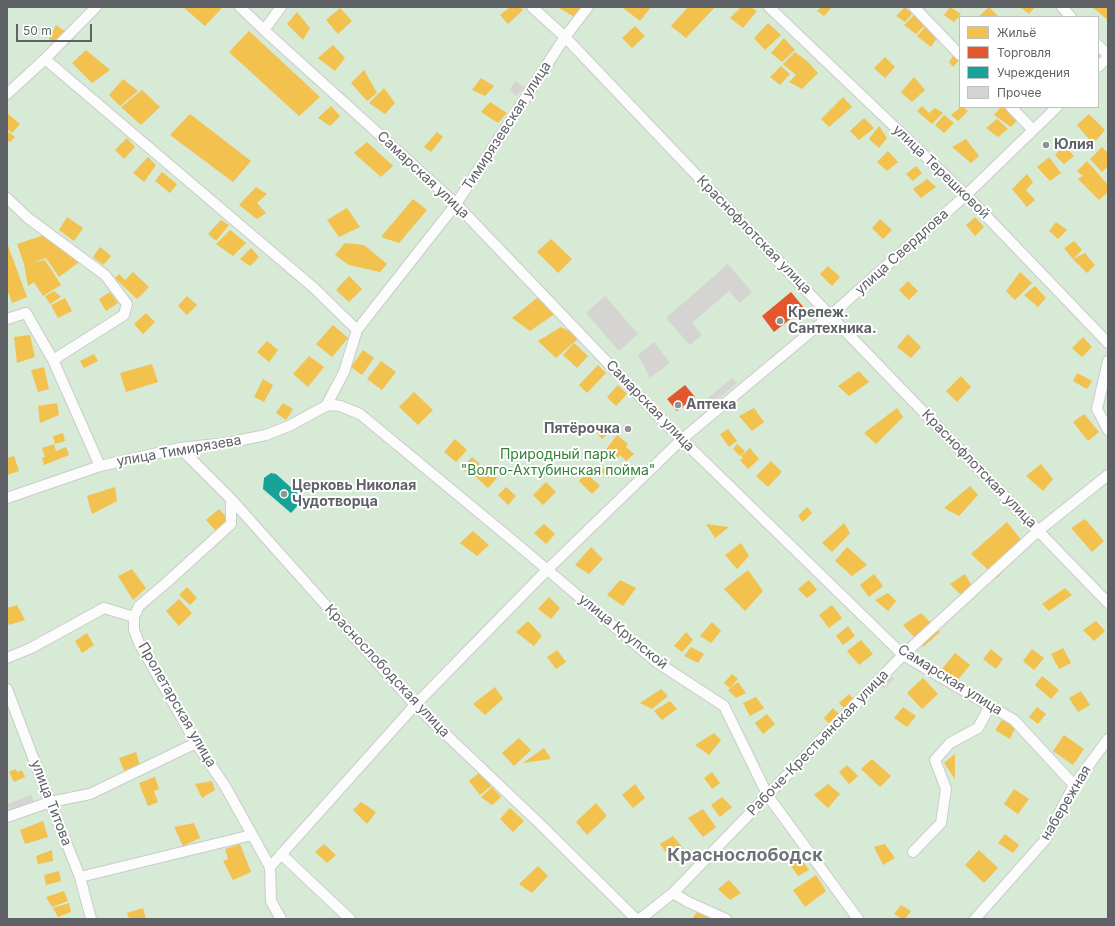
<!DOCTYPE html>
<meta charset="utf-8">
<style>
body{margin:0}
#map{position:relative;width:1115px;height:926px;overflow:hidden;background:#eeede9;font-family:Inter,sans-serif}
canvas{display:block}
.frame{position:absolute;inset:0;border:8px solid #5e6267;pointer-events:none}
.legend{position:absolute;left:959px;top:16px;width:140px;height:92px;box-sizing:border-box;background:#fff;border:1px solid #bfc0c2;margin:0;padding:5px 7px;list-style:none;font-size:12px;color:#5e6267}
.legend li{display:flex;align-items:center;gap:8px;height:20px}
.legend b{width:20px;border:1px solid #bfc0c2}
.scale{position:absolute;left:16px;top:24px;width:76px;height:18px;box-sizing:border-box;border:2px solid #5e6267;border-top:0;padding-left:5px;font-size:12px;line-height:14px;white-space:nowrap;color:#5e6267;-webkit-text-stroke:3px #fff;paint-order:stroke}
</style>
<div id="map">
<canvas width="1115" height="926"></canvas>
<div class="frame"></div>
<ul class="legend">
<li><b style="height:11px;background:#f2c14e"></b>Жильё</li>
<li><b style="height:11px;background:#e4572e"></b>Торговля</li>
<li><b style="height:11px;background:#17a398"></b>Учреждения</li>
<li><b style="height:11px;background:#d5d4d2"></b>Прочее</li>
</ul>
<div class="scale">50 m</div>
</div>
<script>
const c = document.querySelector('canvas').getContext('2d');
c.lineJoin = 'round';
function paint(path, color) { c.fillStyle = color; c.fill(path, 'evenodd'); }
function strokePath(path, color, width, dash) { c.strokeStyle = color; c.lineWidth = width; c.lineCap = dash ? 'butt' : 'round'; c.setLineDash(dash || []); c.stroke(path); }
function drawText(font, color, halo, rows, align = 'center') {
  c.font = font + ' Inter,sans-serif'; c.lineWidth = 4; c.setLineDash([]); c.textBaseline = 'middle'; c.strokeStyle = halo; c.fillStyle = color; for (const [text, x, y, turn = 0] of rows) {
    c.save(); c.translate(x, y); c.rotate((+turn || 0) * Math.PI / 180); c.textAlign = isNaN(turn) ? turn : align; if (halo) c.strokeText(text, 0, 0); c.fillText(text, 0, 0); c.restore();
  }
}
paint(new Path2D(`
 M7 7H1108V919H7ZM960 17H1098V107H960Z`), '#d6ead5');
paint(new Path2D(`
 M183 7H221L222 8 205 26Z
 M510 7H520L523 10 508 24 500 15Z
 M558 7H581L574 17Z
 M622 7H651L640 21Z
 M688 7H715L686 38 671 26Z
 M741 7H750L757 11 743 28 730 18Z
 M821 7H832L824 16 817 11Z
 M905 7 912 14 905 22 896 16Z
 M950 7 961 14 954 22 944 15Z
 M989 7 999 17H978Z
 M1020 7H1035L1029 14Z
 M1092 7H1108V20Z
 M340 8 352 21 338 34 326 20Z
 M297 12 310 28 303 40 287 24Z
 M914 15 925 25 916 34 904 25Z
 M768 23 781 35 765 50 754 38Z
 M56 25 75 38 61 50 49 39Z
 M927 25 938 36 931 47 917 36Z
 M635 26 645 36 632 48 622 38Z
 M249 31 320 97 299 116 229 52Z
 M784 38 795 50 782 62 771 53Z
 M333 45 345 58 335 71 318 58Z
 M86 50 110 70 92 83 72 63Z
 M795 52 808 62 818 73 802 89 789 82 796 75 783 64Z
 M955 53 960 59 953 67 949 62Z
 M885 57 895 67 885 78 874 68Z
 M781 66 790 74 780 85 770 77Z
 M364 70 377 93 367 101 351 83Z
 M914 77 925 90 912 102 901 92Z
 M481 78 494 86 485 96 472 90Z
 M123 79 138 91 120 106 109 95Z
 M384 88 395 103 385 114 369 103Z
 M142 90 160 107 141 125 121 107Z
 M843 97 852 107 829 127 821 119Z
 M490 102 507 113 498 123 481 112Z
 M331 106 340 116 330 126 318 118Z
 M922 106 929 113 935 108 943 113 932 124 917 111Z
 M961 107H963L968 111 958 121 951 115Z
 M1001 107H1008L1019 118 1011 127 994 115Z
 M7 113 20 124 12 133 7 129Z
 M190 114 251 161 233 182 170 135Z
 M1089 114 1105 130 1093 144 1077 125Z
 M944 115 954 123 944 133 935 125Z
 M864 118 874 128 859 140 850 131Z
 M997 119 1008 129 998 137 986 128Z
 M879 126 887 138 879 148 869 139Z
 M7 131 15 137 10 142 7 140Z
 M437 132 443 137 431 152 424 147Z
 M127 138 135 147 124 159 115 150Z
 M966 139 979 156 971 163 952 147Z
 M367 142 393 166 381 177 354 153Z
 M1064 145 1074 156 1064 164 1055 155Z
 M1102 147 1108 153V166L1102 172 1090 159Z
 M888 151 898 162 887 171 877 162Z
 M148 157 156 165 144 182 133 173Z
 M1049 157 1061 173 1050 181 1037 167Z
 M1087 161 1108 185V192L1099 200 1078 179 1083 176 1077 171Z
 M916 166 922 173 913 181 906 174Z
 M162 172 177 184 170 193 155 181Z
 M1027 174 1033 182 1026 190 1035 200 1027 207 1012 189Z
 M927 179 936 187 921 198 913 189Z
 M256 187 267 194 257 203 266 213 257 219 239 205Z
 M413 199 427 210 399 243 381 237Z
 M347 208 360 227 339 237 327 220Z
 M67 217 83 228 74 241 59 230Z
 M975 217 984 227 975 236 966 225Z
 M880 219 892 230 883 239 872 228Z
 M221 220 229 225 216 241 208 234Z
 M1056 222 1067 230 1058 239 1049 231Z
 M230 230 246 243 233 256 216 244Z
 M47 234 82 260 59 277 46 258 32 263 45 260 61 285 43 296 34 282 28 286 24 264 17 244Z
 M551 239 572 259 558 273 537 252Z
 M1074 241 1082 250 1073 259 1085 253 1095 265 1087 273 1073 259 1064 248Z
 M7 243 27 297 12 303 7 289Z
 M345 243 364 245 387 264 380 272 349 265 335 255Z
 M100 247 111 256 103 265 93 257Z
 M251 248 259 257 250 266 240 259Z
 M828 266 840 277 832 286 820 274Z
 M133 272 149 287 137 299 115 278 119 274 125 280Z
 M1020 272 1032 283 1015 300 1006 291Z
 M349 276 362 289 349 302 336 290Z
 M908 281 918 291 909 300 899 290Z
 M1035 286 1046 298 1038 307 1024 295Z
 M54 291 61 297 50 304 45 296Z
 M110 292 118 303 106 311 99 299Z
 M187 296 197 305 187 315 178 306Z
 M65 298 72 311 58 318 51 305Z
 M537 298 556 313 530 331 512 318Z
 M146 313 155 322 143 334 134 324Z
 M333 325 348 338 332 357 316 344Z
 M561 327 580 337 556 358 538 341Z
 M908 334 921 347 911 358 897 347Z
 M30 335 35 357 17 363 14 337Z
 M1083 337 1092 347 1082 357 1072 348Z
 M267 341 278 350 269 362 257 352Z
 M574 343 588 356 577 368 563 355Z
 M363 350 374 358 362 375 351 367Z
 M94 354 98 361 84 368 80 361Z
 M309 356 324 367 308 387 293 374Z
 M381 361 396 372 382 390 367 379Z
 M152 364 158 382 126 392 120 373Z
 M598 365 606 373 587 393 579 385Z
 M44 367 49 389 38 392 31 370Z
 M859 371 869 382 849 396 838 386Z
 M1077 373 1092 381 1087 389 1073 381Z
 M961 376 971 387 957 402 946 391Z
 M263 379 273 385 264 402 254 397Z
 M618 385 627 394 616 406 607 397Z
 M414 392 433 410 418 425 399 407Z
 M57 403 59 415 40 423 38 406Z
 M283 403 293 409 286 420 276 413Z
 M754 408 764 422 752 431 739 416Z
 M897 408 903 417 876 444 864 433Z
 M1084 414 1099 432 1088 441 1073 422Z
 M607 424 612 429 602 439 597 433Z
 M728 429 737 441 729 447 720 434Z
 M63 433 65 441 55 444 53 436Z
 M617 435 628 444 626 447 634 454 626 461 620 455 615 461 604 452Z
 M455 439 467 450 456 462 444 452Z
 M54 444 56 451 66 447 69 455 44 465 42 458 45 457 42 448Z
 M737 444 745 451 740 456 733 449Z
 M750 448 759 459 748 469 740 460 743 458 741 456Z
 M14 456 19 471 7 475V458Z
 M472 457 480 464 469 475 462 468Z
 M771 461 782 472 768 487 756 476Z
 M1041 464 1053 479 1043 491 1026 476Z
 M606 465 613 472 608 478 600 471Z
 M484 466 497 478 488 488 475 476Z
 M586 473 600 486 592 494 579 481Z
 M546 482 556 492 543 505 533 495Z
 M970 486 978 495 959 516 944 508Z
 M115 487 117 501 92 514 87 496Z
 M506 487 516 496 508 505 498 495Z
 M807 507 812 513 803 522 798 516Z
 M219 509 229 520 216 531 206 520Z
 M1085 519 1104 541 1092 552 1071 528Z
 M1007 522 1026 546 997 578 971 554Z
 M844 523 850 533 832 552 822 543Z
 M544 524 555 534 546 544 534 533Z
 M706 524 729 527 715 538Z
 M473 531 489 545 477 556 460 543Z
 M741 543 749 556 737 569 725 555Z
 M591 547 603 559 589 574 575 565Z
 M847 547 867 565 852 576 835 561Z
 M132 569 146 588 133 600 118 576Z
 M748 570 763 591 745 611 724 589Z
 M874 574 883 586 869 597 860 585Z
 M965 574 977 595 967 601 950 584Z
 M620 580 636 588 623 606 607 595Z
 M809 580 817 590 807 598 798 589Z
 M187 587 197 598 190 605 179 595Z
 M1065 588 1072 595 1049 611 1042 604Z
 M888 593 896 601 888 611 875 600Z
 M549 597 560 608 551 619 538 609Z
 M179 599 192 613 179 626 166 611Z
 M17 605 25 620 9 625 7 619V608Z
 M832 605 842 618 829 628 819 615Z
 M921 613 940 632 923 647 903 625Z
 M528 621 542 636 534 646 516 632Z
 M1096 621 1105 631 1094 641 1083 630Z
 M712 622 721 631 711 643 700 636Z
 M848 626 855 636 843 645 836 636Z
 M686 632 693 640 682 652 674 646Z
 M87 633 94 645 82 653 75 641Z
 M861 640 873 654 859 665 847 651Z
 M691 647 704 654 698 663 684 656Z
 M1063 648 1071 663 1059 669 1051 654Z
 M991 649 1003 659 996 669 983 659Z
 M1032 649 1044 658 1034 670 1023 661Z
 M557 650 566 662 556 669 547 657Z
 M955 653 970 665 957 681 942 669Z
 M732 674 738 679 730 688 724 683Z
 M1042 676 1059 690 1051 699 1035 685Z
 M923 678 938 694 922 709 907 693Z
 M738 682 746 693 736 698 728 690Z
 M495 687 503 699 485 715 473 704Z
 M661 689 668 696 652 709 640 703Z
 M1081 691 1090 705 1078 712 1069 698Z
 M849 694 861 707 851 716 839 703Z
 M756 697 764 708 750 716 743 703Z
 M670 701 677 709 662 720 654 711Z
 M903 707 916 716 907 727 894 718Z
 M1037 707 1046 714 1038 724 1029 717Z
 M833 708 845 720 835 730 824 718Z
 M767 714 775 724 763 734 755 723Z
 M1004 717 1016 726 1010 739 995 730Z
 M714 733 721 740 709 755 695 745Z
 M1064 735 1084 749 1073 765 1053 751Z
 M519 738 531 750 514 766 502 753Z
 M544 748 551 759 523 763Z
 M136 752 140 765 124 771 119 758Z
 M955 754V779L944 763Z
 M872 759 891 776 880 787 861 769Z
 M847 765 858 776 849 784 839 772Z
 M16 769 17 772 22 770 25 777 14 782 9 772Z
 M480 772 491 786 480 795 469 781Z
 M712 772 720 783 712 789 704 778Z
 M155 777 159 789 154 791 158 802 148 806 139 783Z
 M212 781 215 790 202 798 195 784Z
 M635 784 645 798 633 808 622 795Z
 M828 784 840 794 828 808 814 795Z
 M492 787 501 797 492 805 481 797Z
 M1014 789 1029 799 1018 814 1004 804Z
 M722 797 732 807 720 817 711 805Z
 M361 802 376 812 367 824 353 810Z
 M596 803 607 816 587 835 576 822Z
 M510 808 524 821 513 832 500 819Z
 M703 809 716 827 703 837 688 818Z
 M43 821 48 837 25 844 20 830Z
 M194 823 200 838 183 846 174 827Z
 M1005 834 1019 845 1013 853 998 843Z
 M673 836 683 848 669 857 660 844Z
 M240 844 251 872 233 880 223 861 228 859 225 849Z
 M324 844 336 855 327 863 315 852Z
 M885 844 895 858 883 865 874 847Z
 M52 850 53 861 38 864 36 856Z
 M979 850 998 868 984 883 965 865Z
 M797 853 809 870 798 876 787 860Z
 M538 866 548 876 532 893 519 884Z
 M59 871 61 881 46 885 44 875Z
 M816 875 826 891 805 907 793 890Z
 M729 880 741 893 730 900 718 889Z
 M64 891 68 901 52 907 46 897Z
 M69 903 71 912 58 917 53 908Z
 M901 905 911 911 905 919H902L894 914Z
 M143 908 146 919H129L127 913Z
 M699 909 715 918 713 919H692Z`), '#f2c14e');
paint(new Path2D(`
 M791 292 804 308 774 332 762 316Z
 M685 385 695 397 677 411 667 399Z`), '#e4572e');
paint(new Path2D(`
 M271 473 276 474 304 499 291 513 263 489 264 478 268 475Z`), '#17a398');
paint(new Path2D(`
 M515 81 525 87 516 96 510 90Z
 M728 264 752 292 740 303 729 291 692 323 702 335 690 345 666 318Z
 M605 296 638 334 619 351 586 313Z
 M654 342 670 363 650 378 638 355Z
 M732 378 737 383 710 405 706 400Z
 M884 668 894 679 883 689 873 678Z
 M31 795 35 805 9 814 8 804Z`), '#d5d4d2');
const minor = new Path2D(`
 M240 7 264 30 456 204 670 428 903 655 1014 720 1074 785
 M532 7 565 37 822 307 1108 603
 M769 7 966 195 1108 343
 M914 7 960 55
 M1062 7 1071 17
 M264 30 281 7
 M1098 45 1108 55
 M45 59 314 288 357 330
 M1098 67 1108 57
 M7 94 45 59 96 7
 M1011 107 1033 130
 M7 198 28 218 105 275 127 304 124 315 53 360
 M7 319 26 313 53 360 100 466
 M1108 361 1097 409 1108 430
 M326 406 344 372 357 330 456 204 565 37 588 7
 M180 448 231 499 415 705 541 825 636 919
 M7 498 100 466 180 448 226 443 266 435 289 426 326 406 333 405 340 406 360 414 511 539 655 661 724 706 768 796 858 919
 M231 499V524L166 583 139 606 134 617V630L139 643 196 743 225 786 270 867
 M7 658 31 648 104 608 134 617
 M7 689 50 802 80 877 91 919
 M7 817 50 802 90 794 196 743
 M913 852 941 823 946 789 935 760 950 743 978 728 990 706
 M281 854 350 919
 M80 877 252 835
 M673 893 688 902 726 919
 M281 919 271 901 270 867 415 705 547 570 681 440 831 315 966 195 1057 107
 M640 919 673 893 903 655 1038 531 1108 475
 M975 919 1045 840 1074 785 1108 739`);
strokePath(minor, '#cacbcb', 12);
strokePath(minor, '#fcfcfc', 10);
for (const [x, y, r, color] of [
 [1046,145,4,"#909394"],
 [780,321,4,"#909394"],
 [678,405,4,"#909394"],
 [628,429,4,"#909394"],
 [284,494,4,"#909394"]
]) { const dot = new Path2D(); dot.arc(x, y, r, 0, 2 * Math.PI); c.fillStyle = color; c.fill(dot); strokePath(dot, '#fff', 1.5); }
drawText('14px', '#5e6267', '#fff', [
 ["Тимирязевская улица",507,126,-57],
 ["улица Терешковой",941,172,44],
 ["Самарская улица",423,175,43],
 ["Краснофлотская улица",754,235,46],
 ["улица Свердлова",902,252,-42],
 ["Самарская улица",650,406,46],
 ["улица Тимирязева",179,451,-10],
 ["Краснофлотская улица",979,469,46],
 ["улица Крупской",623,632,39],
 ["Краснослободская улица",387,671,47],
 ["Самарская улица",950,680,32],
 ["Пролетарская улица",177,705,60],
 ["Рабоче-Крестьянская улица",818,743,-46],
 ["улица Титова",51,803,69],
 ["набережная",1066,803,-59]
]);
drawText('bold 14px', '#5e6267', '#fff', [
 ["Юлия",1054,145],
 ["Крепеж.",788,313],
 ["Сантехника.",788,329],
 ["Аптека",686,405],
 ["Пятёрочка",620,429,"right"],
 ["Церковь Николая",292,486],
 ["Чудотворца",292,502]
], 'left');
drawText('14px', '#328238', '#fff', [
 ["Природный парк",558,455],
 ["\"Волго-Ахтубинская пойма\"",558,471]
]);
drawText('bold 18px', '#6f7479', '#fff', [
 ["Краснослободск",745,856]
]);
</script>
